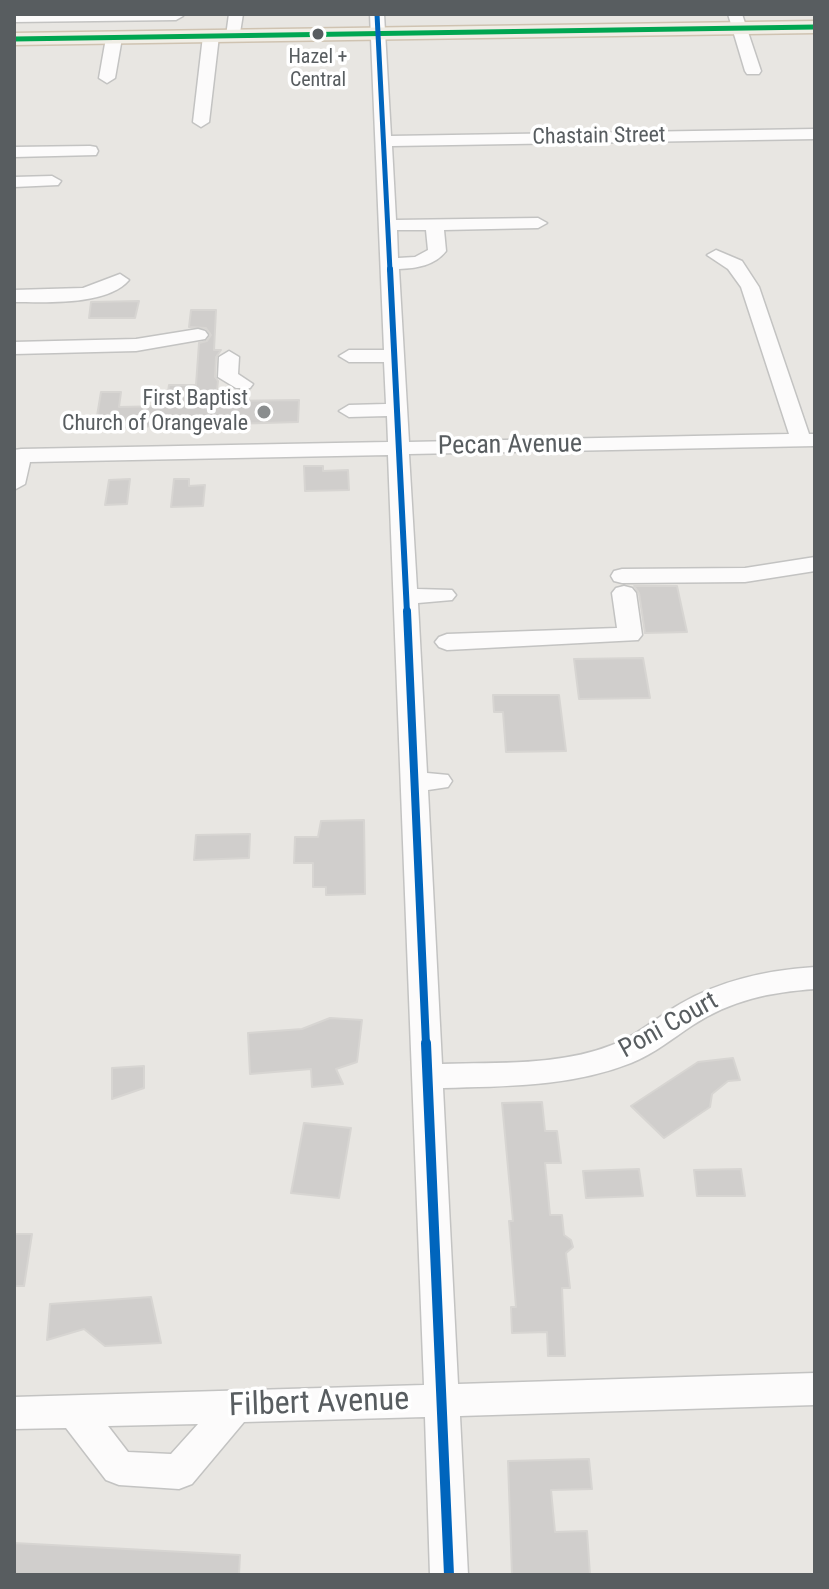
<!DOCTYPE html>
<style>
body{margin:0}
#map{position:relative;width:829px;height:1589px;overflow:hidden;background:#e8e6e2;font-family:"Roboto Condensed",sans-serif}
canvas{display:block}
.frame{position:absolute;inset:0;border:16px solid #585d60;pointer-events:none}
</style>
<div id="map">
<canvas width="829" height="1589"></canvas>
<div class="frame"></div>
</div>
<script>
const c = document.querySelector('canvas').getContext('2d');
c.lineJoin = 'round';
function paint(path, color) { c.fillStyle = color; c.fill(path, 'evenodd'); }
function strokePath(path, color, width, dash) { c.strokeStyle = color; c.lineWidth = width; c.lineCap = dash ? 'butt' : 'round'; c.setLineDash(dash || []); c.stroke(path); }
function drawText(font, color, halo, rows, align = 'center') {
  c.font = font + ' "Roboto Condensed",sans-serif'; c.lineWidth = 7; c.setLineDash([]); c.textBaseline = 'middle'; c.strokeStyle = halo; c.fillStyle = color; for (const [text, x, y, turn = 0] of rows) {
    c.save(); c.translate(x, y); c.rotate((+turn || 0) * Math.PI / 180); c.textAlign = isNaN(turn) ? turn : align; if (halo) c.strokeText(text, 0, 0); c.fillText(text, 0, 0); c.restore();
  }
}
const building = new Path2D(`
 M139 301 135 318H89L91 302Z
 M191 310H216L214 350H221L216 357 215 377 218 381 217 390H224L223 401 299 400 298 422 95 428 101 392H121L119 407 166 406 169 385H196L199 343 207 341 211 335 206 328 189 327Z
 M304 466H323V471L348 470 349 490 305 491Z
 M130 479 127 504 105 505 109 480Z
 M174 479H189V486L205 485 203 506 171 507Z
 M634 586H677L687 632 645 633 639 593Z
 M643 658 650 698 579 699 574 659Z
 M493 695H559L566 751 506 752 503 712H494Z
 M364 820 365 894 326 895V887H313V863H294L295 837H318L321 821Z
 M250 834 249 858 194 860 196 835Z
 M330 1018 362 1020 357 1062 336 1069 343 1084 312 1087 311 1069 250 1074 248 1033 302 1029Z
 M733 1058 740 1080 728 1081 712 1094 710 1107 664 1138 631 1106 698 1062Z
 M144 1066V1088L112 1099V1068Z
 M542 1102 545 1131H557L561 1163H545L550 1215H562L564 1235 571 1240 573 1247 566 1253 570 1288H562L565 1356H548L547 1332 512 1333 511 1307H516L509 1221H513L502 1103Z
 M304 1123 351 1128 339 1198 291 1193Z
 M639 1169 643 1196 586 1198 583 1171Z
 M741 1169 745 1196H697L694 1170Z
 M14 1234H32L24 1286H14Z
 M151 1297 161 1343 105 1346 84 1329 47 1340 50 1304Z
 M589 1459 592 1489 551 1490 555 1532 587 1531 590 1575H512L508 1461Z
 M14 1543 240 1555 239 1575H14Z`);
paint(building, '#d0cecc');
strokePath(building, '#d7d5d2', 2);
const minor = new Path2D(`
 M14 14H182L183 16 176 20 14 22Z
 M229 14H243L239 39 234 41 226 36Z
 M370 14H384L391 136 815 129V139L392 146 396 220 538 218 547 223 538 228 444 230 446 251C434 266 417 268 399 269L409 442 789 434 741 287 728 269 707 255 716 250 742 261 759 287 809 434H815V446L409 454 417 589 452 590 456 595 452 600 418 603 427 773 448 775 452 781 448 787 428 790 442 1064C498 1062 559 1066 612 1045 637 1036 657 1017 680 1004 721 980 768 970 815 967V989C771 992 731 1000 693 1025 673 1038 654 1054 631 1063 570 1087 507 1086 443 1088L458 1384 815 1373V1405L460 1416 468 1575H430L425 1417 244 1422 192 1484 179 1489 119 1485 106 1480 66 1428 14 1429V1397L424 1385 388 455 30 462 25 484 14 490V450L21 449 388 442 387 416 349 417 339 411 349 405 386 404 384 362H349L339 356 349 350H384ZM397 230H426L428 250 415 257 398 258ZM198 1424 171 1454 128 1452 108 1426Z
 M728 14H742L761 71 759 74H747L745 71Z
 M211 31 219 36 209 122 201 127 193 122 203 36Z
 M114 33 122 38 115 78 107 83 99 78 106 38Z
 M90 146 96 147 98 151 96 155 14 157V147Z
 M52 176 61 181 58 185 14 187V177Z
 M120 274 129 280C107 306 45 302 14 302V290L83 288Z
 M198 329 205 331 208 335 205 339 136 351 14 354V342L136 339Z
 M229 351 239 357 238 374 253 384 250 388H236L218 377 219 357Z
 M815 557V571L745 582 622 583 614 581 611 576 614 571 622 569 745 568Z
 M624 586 632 588 636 593 642 635 638 640 447 650 439 647 435 642 439 637 447 634 617 628 612 593 616 588Z`);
const major = new Path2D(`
 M815 21V33L14 45V33Z`);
strokePath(minor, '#c3c3c2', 3);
strokePath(major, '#cfc3b1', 3);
paint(minor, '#fcfbfb');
paint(major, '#f0ede5');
strokePath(new Path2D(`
 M14 39 815 27`), '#00a651', 5);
strokePath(new Path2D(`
 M377 14 390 271`), '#0065bd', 5);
strokePath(new Path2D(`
 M390 269 407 613`), '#0065bd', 6);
strokePath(new Path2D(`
 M407 611 426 1045`), '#0065bd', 8);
strokePath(new Path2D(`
 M426 1043 449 1575`), '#0065bd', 10);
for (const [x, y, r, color] of [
 [318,34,7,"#585d60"],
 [264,412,8,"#8a8d8e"]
]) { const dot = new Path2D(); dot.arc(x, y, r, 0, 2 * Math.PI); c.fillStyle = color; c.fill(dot); strokePath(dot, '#fff', 3); }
drawText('20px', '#585d60', '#fff', [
 ["Hazel +",318,58],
 ["Central",318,81]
]);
drawText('22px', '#585d60', '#fff', [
 ["Chastain Street",599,137,-1]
]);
drawText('22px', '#585d60', '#fff', [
 ["First Baptist",248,399],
 ["Church of Orangevale",248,424]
], 'right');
drawText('26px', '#585d60', '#fff', [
 ["Pecan Avenue",510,446,-1],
 ["Poni Court",669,1026,-29]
]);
drawText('32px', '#585d60', '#fff', [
 ["Filbert Avenue",319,1404,-2]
]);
</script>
